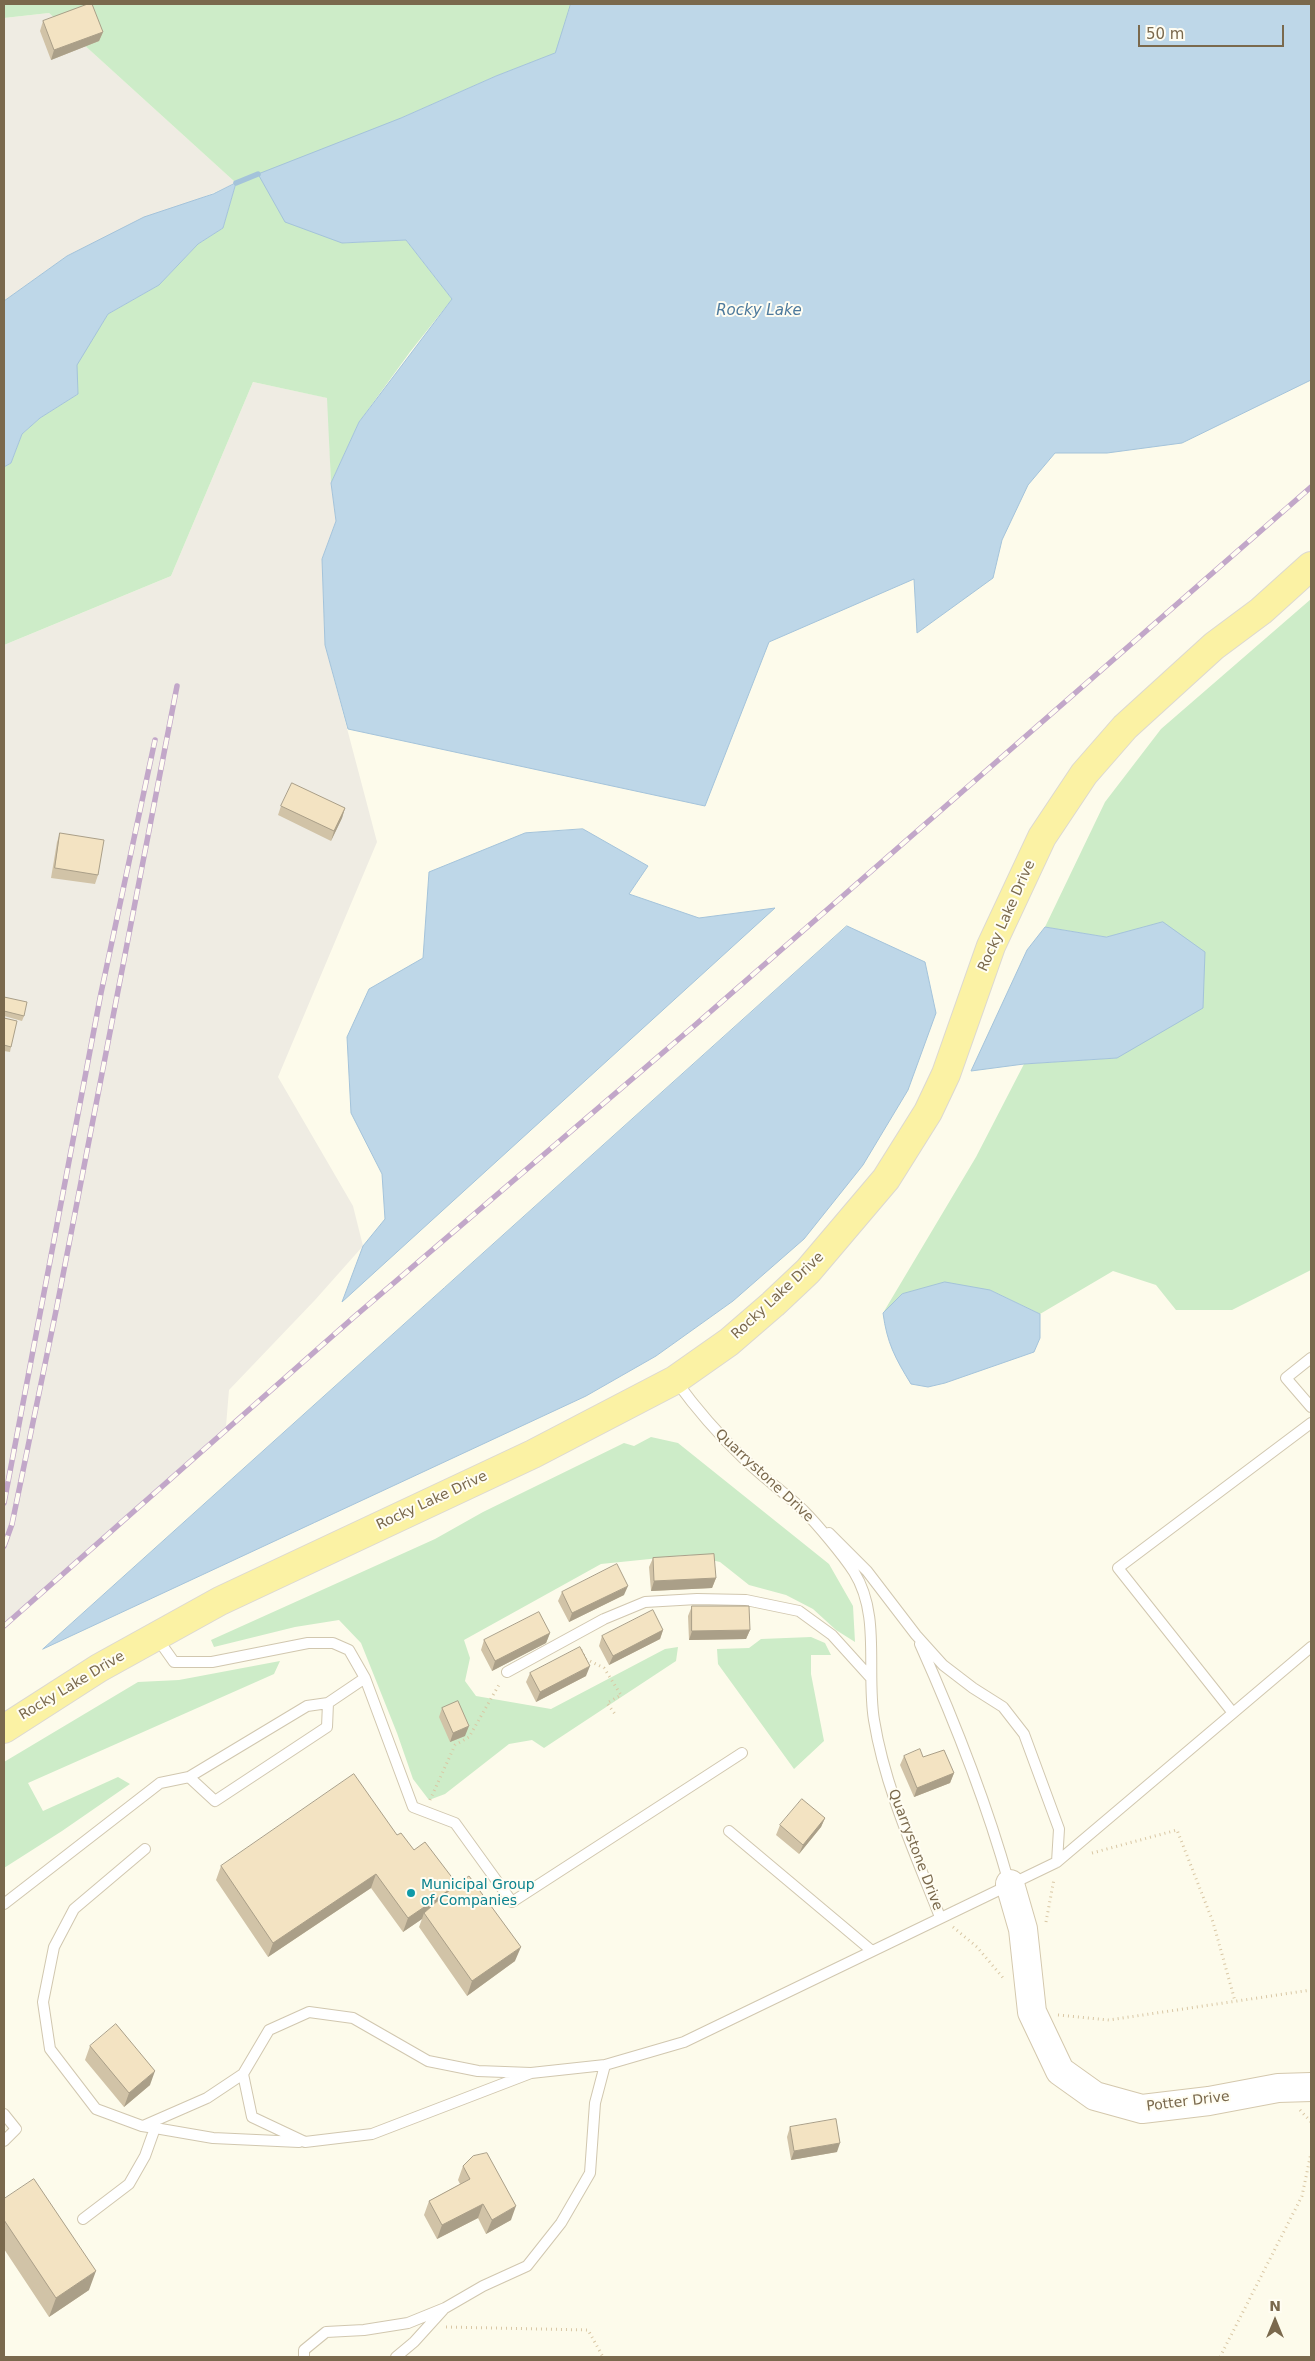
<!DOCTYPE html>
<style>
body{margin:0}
#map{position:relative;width:1315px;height:2361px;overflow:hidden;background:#fdfbeb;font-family:"DejaVu Sans",sans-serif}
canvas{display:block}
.frame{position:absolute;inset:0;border:5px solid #7a694d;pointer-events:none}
.north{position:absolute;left:1250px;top:2296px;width:50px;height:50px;-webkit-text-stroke:4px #fffdf2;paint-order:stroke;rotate:0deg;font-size:14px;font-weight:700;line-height:20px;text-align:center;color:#7a694d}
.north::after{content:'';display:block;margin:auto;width:18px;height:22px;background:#7a694d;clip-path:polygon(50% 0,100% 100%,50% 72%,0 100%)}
.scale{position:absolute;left:1138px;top:25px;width:146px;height:22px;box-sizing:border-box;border:2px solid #7a694d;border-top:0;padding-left:6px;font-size:15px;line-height:18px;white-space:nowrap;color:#7a694d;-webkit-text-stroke:4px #fffdf2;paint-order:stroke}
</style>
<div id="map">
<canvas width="1315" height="2361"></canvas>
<div class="frame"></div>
<div class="north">N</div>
<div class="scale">50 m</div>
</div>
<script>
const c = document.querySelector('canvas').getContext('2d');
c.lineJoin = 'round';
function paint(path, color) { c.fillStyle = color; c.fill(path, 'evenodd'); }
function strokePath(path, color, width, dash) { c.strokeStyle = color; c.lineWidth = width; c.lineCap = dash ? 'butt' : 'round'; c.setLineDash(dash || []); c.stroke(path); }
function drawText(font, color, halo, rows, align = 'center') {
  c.font = font + ' "DejaVu Sans",sans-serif'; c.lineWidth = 4; c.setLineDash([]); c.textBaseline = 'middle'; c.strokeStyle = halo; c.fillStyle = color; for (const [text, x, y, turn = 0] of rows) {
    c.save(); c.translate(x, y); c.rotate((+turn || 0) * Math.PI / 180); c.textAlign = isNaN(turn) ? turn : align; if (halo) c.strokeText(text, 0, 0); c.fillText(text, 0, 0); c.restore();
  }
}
paint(new Path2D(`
 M49 13 236 183 67 256 4 301V18Z
 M253 382 328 398 331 483 336 521 322 559 325 645 377 842 278 1077 353 1206 363 1246 315 1300 229 1390 226 1426 4 1626V645L171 576Z`), '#efece3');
paint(new Path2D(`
 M4 4H571L556 53 496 76 401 118 342 243 406 240 452 299 410 352 359 422 331 483 327 398 253 382 171 576 4 645V467L11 463 22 434 40 418 78 394 76 365 108 314 159 285 198 244 223 228 236 183 49 13 4 18Z
 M1311 599V1270L1232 1310H1176L1156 1285 1113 1271 1040 1314 990 1290 902 1294 883 1313 976 1157 1024 1064 1117 1058 1164 923 1106 937 1045 927 1105 802 1161 729Z
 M651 1437 678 1443 829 1564 853 1606 855 1642 836 1630 813 1609 786 1595 749 1585 720 1562 689 1555 601 1564 464 1640 470 1658 465 1681 476 1696 551 1709 665 1649 678 1647 676 1661 544 1748 532 1740 509 1744 445 1794 429 1800 413 1779 397 1733 361 1643 339 1620 295 1627 214 1647 211 1640 435 1539 483 1512 624 1443 634 1446Z
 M811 1637 825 1643 831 1655H811V1674L824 1741 794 1769 718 1664 717 1649 749 1648 761 1639Z
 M280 1661 274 1674 28 1783 43 1811 118 1777 130 1784 62 1831 4 1868V1762L138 1682 179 1680Z`), '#cdecc8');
const water = new Path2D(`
 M571 4H1311V380L1182 443 1107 453H1055L1028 485 1002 540 993 578 917 633 914 579 769 642 705 806 348 729 325 645 322 559 336 521 331 483 359 422 452 299 406 240 342 243 285 222 258 174 401 118 496 76 555 53Z
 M236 183 223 228 198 244 159 285 108 314 77 365 78 394 40 418 22 434 11 463 4 467V301L67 256 144 217 213 194Z
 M583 829 648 866 629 894 699 918 775 908 342 1302 363 1246 385 1219 382 1174 351 1113 347 1037 369 989 423 958 429 872 525 833Z
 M1163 922 1205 952 1203 1008 1117 1058 1024 1064 971 1071 1027 950 1045 927 1106 937Z
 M847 926 925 962 936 1013 908 1090 863 1165 804 1239 733 1301 656 1356 586 1396 43 1649Z
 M945 1282 990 1290 1040 1314V1338L1034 1352 945 1383 928 1387 911 1384C895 1358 887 1343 883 1313L902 1294Z`);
paint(water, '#bed7e8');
strokePath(water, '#a4c3da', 1);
strokePath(new Path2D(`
 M236 183 258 174`), '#a4c3da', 5.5);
const lane = new Path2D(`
 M1311 1358 1286 1378 1311 1407
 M676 1381C697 1410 717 1433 743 1458 762 1477 784 1492 803 1510 817 1524 843 1555 854 1572 881 1615 866 1671 874 1720 885 1788 915 1853 940 1917
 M829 1533 867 1571 916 1635 943 1665 973 1688 1003 1707 1024 1734 1059 1829 1057 1862
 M157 1638 174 1662H212L308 1643H333L349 1650 365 1678 413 1807 455 1823 512 1902 742 1753
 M920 1644C955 1722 986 1801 1009 1883
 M507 1672 604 1619 645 1602 697 1599 746 1600 799 1611 832 1635 870 1677
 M1233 1713 1118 1568 1311 1423
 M189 1777 215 1801 327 1727 328 1703
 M729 1831 872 1951
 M145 1849 74 1909 54 1947 43 2002 50 2049 96 2109 142 2126 155 2128 213 2138 299 2142
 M4 1904 160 1783 189 1777 307 1706 328 1703 365 1678
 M531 2073 372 2134 305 2142 252 2117 243 2074 269 2030 309 2012 353 2018 428 2061 478 2071 531 2073 605 2065 684 2042 1057 1862 1311 1647
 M4 2114 16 2129 4 2141
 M143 2126 207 2098 243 2074
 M83 2219 129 2184 145 2156 155 2128
 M304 2357V2350L326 2332 364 2330 408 2323 445 2308 483 2286 527 2266 561 2223 590 2173 595 2103 605 2065
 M396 2357 414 2342 443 2310`);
const secondary = new Path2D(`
 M1010 1884 1023 1929 1032 2012 1060 2071 1095 2096 1142 2109 1209 2101 1278 2088 1311 2087`);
const primary = new Path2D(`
 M4 1729 99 1668 220 1601 533 1454 675 1380 729 1342 773 1304 808 1271 886 1179 928 1112 946 1074 991 946 1042 837 1084 774 1125 727 1214 646 1261 611 1311 566`);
strokePath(lane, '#d1c7af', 12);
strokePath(secondary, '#d4c8ad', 30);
strokePath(primary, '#dcd8d1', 30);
strokePath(new Path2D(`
 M581 1650 586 1659 604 1668 621 1695 607 1703 615 1714
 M430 1800 455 1745 469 1737 500 1683
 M1092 1853 1177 1830 1213 1922 1235 2001
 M1046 1922 1054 1879
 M953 1927 977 1947 1004 1979
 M1058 2015 1109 2020 1311 1990
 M1300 2110 1311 2122
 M446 2327 588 2330 603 2357
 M1220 2357 1302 2196 1311 2153`), '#d9c7a4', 3, [1, 4]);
strokePath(lane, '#fff', 10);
strokePath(secondary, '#fff', 28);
strokePath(primary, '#fbf2a4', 28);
const rail = new Path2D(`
 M4 1503 101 993 155 740
 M4 1546 12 1524 57 1306 177 686
 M4 1626 354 1317 694 1026 1311 487`);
strokePath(rail, '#c2a7c9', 5.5);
strokePath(rail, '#fffdf2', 4, [11]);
paint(new Path2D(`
 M43 21 103 32 99 41 51 60 40 31Z
 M281 806 345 808 342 818 331 841 278 815Z
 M60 833 98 875 95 884 51 878 57 842Z
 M4 997 24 1016 22 1021 4 1016Z
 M4 1018 11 1047 10 1052 4 1051Z
 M653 1558 716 1578 712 1588 651 1591 649 1567Z
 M562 1592 624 1595 569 1622 558 1601Z
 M692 1606 750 1630 746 1639 689 1640 688 1616Z
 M663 1630 660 1639 609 1665 599 1646 602 1636Z
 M550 1633 546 1643 492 1671 481 1650 484 1640Z
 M530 1673 586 1676 536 1702 526 1682Z
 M442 1708 465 1736 450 1742 439 1717Z
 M904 1756 923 1757 954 1773 950 1783 914 1797 900 1765Z
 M825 1818 821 1827 799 1854 776 1835 780 1825Z
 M397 1835 414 1850 457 1884 515 1961 467 1996 419 1927 422 1919 403 1932 371 1888 268 1957 216 1880 221 1866Z
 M90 2046 150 2085 124 2107 85 2060Z
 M790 2127 837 2152 791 2160 787 2137Z
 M463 2166 511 2220 486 2234 478 2218 437 2239 424 2215 429 2201 460 2184 458 2180Z
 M4 2199 89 2290 49 2317 4 2249Z`), '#d1c3a7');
paint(new Path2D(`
 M103 32 99 41 51 60 54 50Z
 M345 808 342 818 331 841 334 831Z
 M716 1578 712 1588 651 1591 654 1581Z
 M628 1586 624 1595 569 1622 572 1613Z
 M663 1630 660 1639 609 1665 613 1656Z
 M750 1630 746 1639 689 1640 692 1631Z
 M550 1633 546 1643 492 1671 495 1661Z
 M590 1666 586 1676 536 1702 540 1692Z
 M469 1726 465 1736 450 1742 453 1733Z
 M954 1773 950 1783 914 1797 917 1788Z
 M825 1818 821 1827 799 1854 803 1845Z
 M376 1874 371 1888 268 1957 273 1943Z
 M452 1888 424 1913 422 1919 403 1932 408 1918Z
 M521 1947 515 1961 467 1996 472 1981Z
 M155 2071 150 2085 124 2107 129 2093Z
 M840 2143 837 2152 791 2160 794 2151Z
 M483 2204 478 2218 437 2239 442 2225Z
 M516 2206 511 2220 486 2234 492 2220Z
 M96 2271 89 2290 49 2317 56 2298Z`), '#aa9f88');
const building = new Path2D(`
 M88 4H92L103 32 54 50 43 21Z
 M292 783 345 808 334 831 281 806Z
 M60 833 104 840 98 875 55 868Z
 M4 997 27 1002 24 1016 4 1011Z
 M4 1018 17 1021 11 1047 4 1045Z
 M714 1554 716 1578 654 1581 653 1558Z
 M617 1564 628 1586 572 1613 562 1592Z
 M692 1606H749L750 1630 692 1631Z
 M653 1610 663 1630 613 1656 602 1636Z
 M539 1612 550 1633 495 1661 484 1640Z
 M580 1647 590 1666 540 1692 530 1673Z
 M458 1701 469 1726 453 1733 442 1708Z
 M920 1749 923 1757 944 1750 954 1773 917 1788 904 1756Z
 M354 1774 397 1835 401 1833 414 1850 425 1842 457 1884 469 1876 521 1947 472 1981 424 1913 452 1888 408 1918 376 1874 273 1943 221 1866Z
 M802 1799 825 1818 803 1845 780 1825Z
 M116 2024 155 2071 129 2093 90 2046Z
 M836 2119 840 2143 794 2151 790 2127Z
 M487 2153 516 2206 492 2220 483 2204 442 2225 429 2201 470 2179 463 2166 473 2156Z
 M34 2179 96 2271 56 2298 4 2220V2199Z`);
paint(building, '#f3e3c2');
strokePath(building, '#aa9f88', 1);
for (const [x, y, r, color] of [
 [411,1893,5,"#0f9aa8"]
]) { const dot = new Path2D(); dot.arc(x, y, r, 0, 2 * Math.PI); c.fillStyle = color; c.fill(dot); strokePath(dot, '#fffdf2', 2); }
drawText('14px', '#7a694d', '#fffdf2', [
 ["Rocky Lake Drive",1007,916,-66],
 ["Rocky Lake Drive",778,1296,-43],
 ["Quarrystone Drive",764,1476,43],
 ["Rocky Lake Drive",432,1501,-25],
 ["Rocky Lake Drive",72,1686,-31],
 ["Quarrystone Drive",915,1850,69],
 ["Potter Drive",1188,2102,-7]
]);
drawText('14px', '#0d838f', '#fffdf2', [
 ["Municipal Group",421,1885],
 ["of Companies",421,1901]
], 'left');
drawText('italic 15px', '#4c799c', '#fffdf2', [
 ["Rocky Lake",759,311]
]);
</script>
